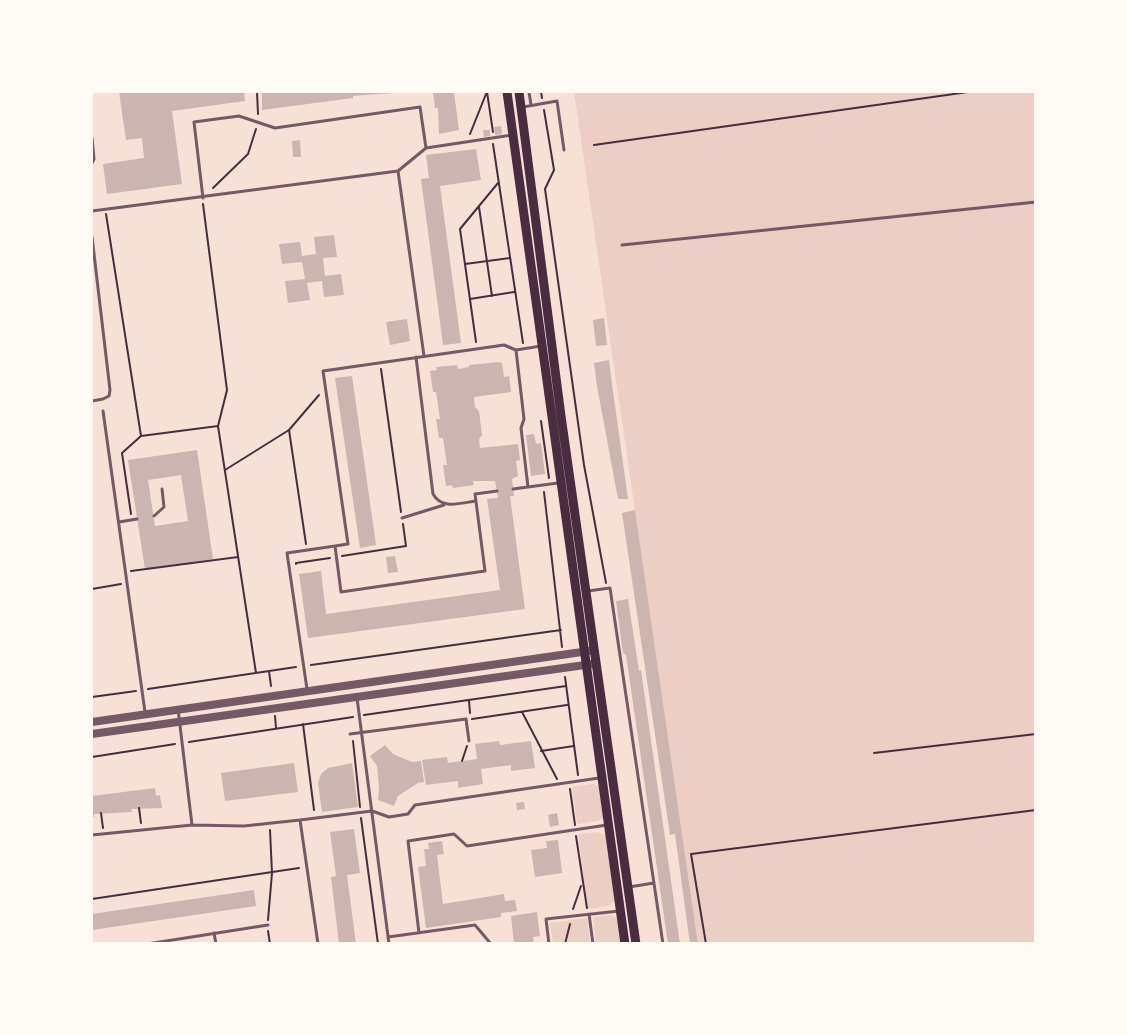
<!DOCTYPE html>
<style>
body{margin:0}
#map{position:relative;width:1127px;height:1035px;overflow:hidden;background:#f7e1d7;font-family:"Roboto Serif",serif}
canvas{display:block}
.frame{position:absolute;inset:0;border:93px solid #fffaf5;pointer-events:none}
</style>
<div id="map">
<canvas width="1127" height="1035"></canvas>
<div class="frame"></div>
</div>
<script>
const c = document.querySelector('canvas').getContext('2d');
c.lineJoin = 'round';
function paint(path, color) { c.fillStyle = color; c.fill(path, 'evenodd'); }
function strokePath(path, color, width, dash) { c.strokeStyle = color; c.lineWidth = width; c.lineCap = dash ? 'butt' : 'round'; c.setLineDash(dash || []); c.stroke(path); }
paint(new Path2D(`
 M574 92H1035V943H698Z
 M593 784 599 786 603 818 598 821 577 824 572 787Z
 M599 832 606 836 615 900 609 906 588 909 578 834Z
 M611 915 617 918 621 943H596L593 917Z
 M587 918 590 943H553L550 923Z`), '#ebcfc5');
paint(new Path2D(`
 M119 92H244L245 101 172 111 182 184 107 194 103 164 144 158 142 138 126 140Z
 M262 92H393V93L353 96V98L262 110Z
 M433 92H454L459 130 439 134 438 108H435Z
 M501 126 502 134 495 135 494 127Z
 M483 130H490V136L484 137Z
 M300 140 301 157H293L292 141Z
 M476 149 481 180 440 186 461 343 443 345 421 179 429 178 426 155Z
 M334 235 337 257 323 258 325 276 341 274 344 295 324 297 322 281 307 283 310 300 288 303 285 281 305 279 302 262 282 264 279 244 300 242 302 256 316 254 314 237Z
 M604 318 607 345 596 346 593 320Z
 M407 319 410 341 390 345 386 322Z
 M609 360 612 384 628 499H618L597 386 594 363Z
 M499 362 502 363 504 377 509 376 511 392 474 397 475 407 479 411 482 435 479 439 480 448 518 444 520 460 516 461 518 476 512 479 514 496H510L525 609 308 638 299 574 321 571 326 614 500 590 487 499 498 498 495 481H473L474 485 453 488 452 485 446 486 443 465H447L443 438H439L436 419H440L436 392H433L430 371 437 370 436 367 457 365 458 369 469 367V365Z
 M352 376 376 545 360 548 335 378Z
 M534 434 536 444 541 443 545 474 531 476 526 435Z
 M197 450 213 559 145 569 128 460ZM181 475 188 521 155 526 148 480Z
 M635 510 698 944H690L675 834 670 835 622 513Z
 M395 556 398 572 388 573 386 557Z
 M628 599 639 671 641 670 680 944H668L626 655 623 653 616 601Z
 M499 741 500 745 531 741 535 768 511 771V765L481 769 483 784 458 788V781L426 785 422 760 447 757 448 763 477 759 475 744Z
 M385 745 393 754 412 762 421 761 424 782 418 783 398 796 394 806 378 800 379 788 377 766 370 756Z
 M294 763 298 792 225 801 221 773Z
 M352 763 358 807 322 812 318 783 321 774 328 768Z
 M155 788 156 796 160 795 162 808 131 809 132 812 94 814V817H92V796Z
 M524 802 525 809 517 810 516 803Z
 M557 813 559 825 550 827 548 815Z
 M354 829 360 873 347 875 356 944H339L331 877 336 876 330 832Z
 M558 840 562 873 535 877 531 850 547 848 546 841Z
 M442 841 444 854 437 855 443 904 504 894 505 901 515 900 517 911 501 913V917L426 928 418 867 426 866 424 849H429L428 843Z
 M254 890 256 906 92 930V914Z
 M537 912 540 936 533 937 534 944H514L511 916Z`), '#ccb4b1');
strokePath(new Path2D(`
 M257 92 258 114
 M487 92 493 132
 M541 92 542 98
 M544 110 554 170 545 189 584 465 606 583
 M470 134 486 94
 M493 144 523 343
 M594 145 968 92
 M213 188 248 154 256 129
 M203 204 227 390 218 426 256 673
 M479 207 492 296
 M106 214 141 436 218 426
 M465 264 510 258
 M470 299 514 292
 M476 342 460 229 498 183
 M381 369 401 512
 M541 421 549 478
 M225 470 289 430
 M544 492 562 647
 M131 514 122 453 141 436
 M306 544 289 430 319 395
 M342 556 406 546 403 524
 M296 564V563L330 558
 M131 571 238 557
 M92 589 121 584
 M311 665 561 630
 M269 671 271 686
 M565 677 578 775
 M148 689 296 667
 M92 697 136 691
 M469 701 470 713
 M522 712 557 779
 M364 715 566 686
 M275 716 276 728
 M472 719 567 705
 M303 724 314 810
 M353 741 360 807
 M189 742 353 717
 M541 751 574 746
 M874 753 1036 734
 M92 757 175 744
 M462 761 467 746
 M570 789 575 825
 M139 808 141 823
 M101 813 103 828
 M361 818 378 944
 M576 836 587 908
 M92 899 299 868
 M573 909 581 886
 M268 920 272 873 270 830
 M268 931 270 944
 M565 944 570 924
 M706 944 691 854 1036 810`), '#4a2c40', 2);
strokePath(new Path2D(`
 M529 92 531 105
 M523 107 557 101 564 150
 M92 138 94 159 92 163
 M203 198 194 122 239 116 275 128 420 107 426 148
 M92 211 398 171
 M92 237 110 390 109 396 103 399 92 401
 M622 245 1036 202
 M516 350 524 419 521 428 528 487 558 483
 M424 356 398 171 426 148 512 135
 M416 357 433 494C442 510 460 503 476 501
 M103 411 145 712
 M513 489 528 487
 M154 516 164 507 162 489
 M402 518 444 505
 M119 522 137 519
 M335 546 348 544 323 371 504 345 516 350 541 346
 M588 591 610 588 663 944
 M307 689 287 553 335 546 341 592 485 571 475 494 497 491
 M357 698 389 944
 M350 734 466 719 469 741
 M300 820 372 811 389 817 408 814 415 805 599 778
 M192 825 244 826 300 820 318 944
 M92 835 192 825 178 709
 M629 887 654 883
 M589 914 593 944
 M214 933 216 944
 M419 933 408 841 454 834 467 846 607 825
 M388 937 475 925 491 944
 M147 944 268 925
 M549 944 546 919 619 911`), '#755966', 3);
strokePath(new Path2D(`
 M92 722 589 651
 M92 734 592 664`), '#755966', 8);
strokePath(new Path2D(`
 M507 92 625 944
 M519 92 561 416 636 944`), '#4a2c40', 9);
</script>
